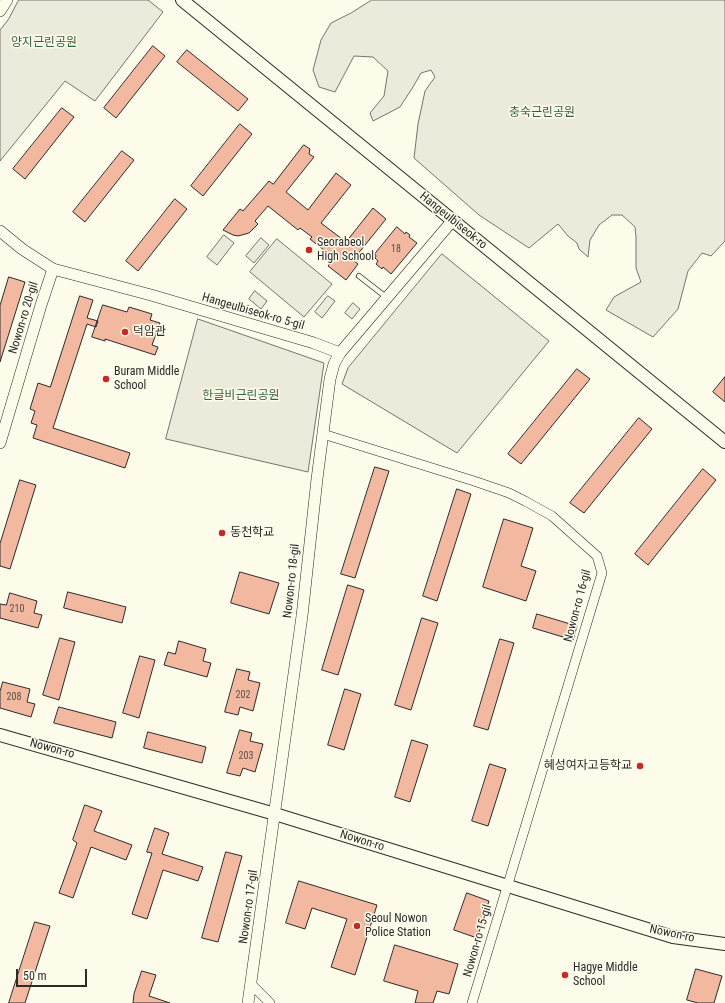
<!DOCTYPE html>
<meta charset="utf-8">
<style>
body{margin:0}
#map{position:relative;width:725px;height:1003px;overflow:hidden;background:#fdfbea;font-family:"Roboto Condensed",sans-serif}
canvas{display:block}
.scale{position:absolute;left:16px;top:969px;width:71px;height:18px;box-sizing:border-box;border:2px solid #2b2b2b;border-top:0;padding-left:5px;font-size:12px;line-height:14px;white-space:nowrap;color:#2b2b2b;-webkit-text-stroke:3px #fdfbea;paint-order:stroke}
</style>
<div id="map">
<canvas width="725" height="1003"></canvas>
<div class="scale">50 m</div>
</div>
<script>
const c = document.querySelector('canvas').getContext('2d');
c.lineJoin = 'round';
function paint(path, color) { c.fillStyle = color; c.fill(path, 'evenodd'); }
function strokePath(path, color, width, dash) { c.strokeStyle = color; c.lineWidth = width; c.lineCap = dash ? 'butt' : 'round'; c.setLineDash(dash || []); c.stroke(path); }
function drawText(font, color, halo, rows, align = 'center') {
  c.font = font + ' "Roboto Condensed","Noto Sans KR",sans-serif'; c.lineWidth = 3; c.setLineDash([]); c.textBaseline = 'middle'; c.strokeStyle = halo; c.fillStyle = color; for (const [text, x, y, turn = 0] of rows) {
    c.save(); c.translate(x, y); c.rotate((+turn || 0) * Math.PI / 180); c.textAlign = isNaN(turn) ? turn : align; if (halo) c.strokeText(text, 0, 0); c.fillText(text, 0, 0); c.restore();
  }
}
const green = new Path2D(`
 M19 0H148L163 12 95 101 65 81 0 161V30L8 20Z
 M372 0H725V241L711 256 702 253 688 271 678 309 653 337 606 310 614 297 641 282 636 268V237L635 227 622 215H612L599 225 590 240 588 257 579 249 577 243 568 236 558 224 529 248 479 215 414 158 418 124 425 91 435 77 431 70 421 73 413 87 400 107 373 121 370 113 384 96 388 71 373 57 354 56 335 92 319 87 313 70 321 40 331 23 351 13Z
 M224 235 234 243 217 265 207 257Z
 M261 238 269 245 254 263 246 256Z
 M277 239 332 284 304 317 250 272Z
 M255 291 267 301 261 309 249 299Z
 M328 296 335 301 322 318 315 312Z
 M353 303 360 309 352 319 345 313Z
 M198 319 324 363 308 472 166 439Z`);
paint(green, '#ecebdb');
strokePath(green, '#74746e', 1);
const parking = new Path2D(`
 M442 254 549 341 457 453 342 384 348 368Z`);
paint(parking, '#eceadb');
strokePath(parking, '#74746e', 1);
const building = new Path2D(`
 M153 46 165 56 116 118 104 108Z
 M187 50 248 99 238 111 177 62Z
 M62 108 74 117 25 179 13 169Z
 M240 124 252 134 203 196 191 186Z
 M304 145 310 149 309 154 314 157 286 192 308 210 336 173 351 185 321 223 346 242 373 208 386 219 353 260 358 264 346 280 328 266 334 258 310 239 312 237 300 228 298 230 268 206 255 221 258 224 249 233 238 236 233 235 223 230 240 209 243 211 269 181 273 184Z
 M122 151 134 160 85 222 73 212Z
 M175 199 187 209 138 271 126 261Z
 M397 227 405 234 406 232 410 235 409 237 417 243 391 274 383 267 382 269 376 264 378 261 375 258 376 256 375 254Z
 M9 277 25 282 0 362V306Z
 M80 296 93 300 87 318 98 321 96 327 87 324 53 428 130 453 125 468 33 438 37 425 31 423 35 411 30 409 38 383 50 387Z
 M103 305 127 312 129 307 152 314 150 320 160 323 152 345 158 347 155 355 105 339V341L92 337Z
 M577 369 590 379 521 464 508 454Z
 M725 377V402L713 392Z
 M639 418 652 429 584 513 570 503Z
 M375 467 389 471 355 578 341 574Z
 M703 469 716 480 648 565 635 554Z
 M20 480 36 485 10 569 0 566V544Z
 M457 489 471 494 437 601 423 596Z
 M504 519 533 528 521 566 536 571 526 601 483 587Z
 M240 572 279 583 269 614 231 603Z
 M348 585 364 590 338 675 322 670Z
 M68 592 126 607 122 623 64 608Z
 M10 593 37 601 34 613 42 615 38 628 0 618V604L6 605Z
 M537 614 577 626 573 640 533 628Z
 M422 618 438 623 411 710 395 705Z
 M60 638 75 642 59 700 43 695Z
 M500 639 514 643 488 730 474 726Z
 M179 641 206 649 203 661 211 663 207 677 164 665 168 652 175 654Z
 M140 656 155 660 139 718 123 713Z
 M237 669 250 672 248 680 260 683 253 711 240 707 238 715 225 712Z
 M3 682 30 689 27 702 35 704 31 717 0 708V692Z
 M345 689 361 694 344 750 328 745Z
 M59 707 116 722 112 738 54 723Z
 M240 730 252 733 250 741 263 744 255 772 243 768 240 776 227 773Z
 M148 732 206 747 202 763 144 748Z
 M412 740 428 745 410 802 395 797Z
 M490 764 506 769 488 826 472 821Z
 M85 805 102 811 94 831 132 845 126 860 91 847 73 898 59 893 77 843 73 840Z
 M155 828 169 833 162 854 203 867 198 881 163 870 147 919 132 914 152 853 147 852Z
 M226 852 242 856 218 942 202 938Z
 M299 881 377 905 355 975 331 967 347 919 312 908 305 929 286 923Z
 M467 893 489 901 477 938 454 930Z
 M35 922 50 926 25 1003H9Z
 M395 945 458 964 449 994 437 991 433 1003H415L418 991 384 981Z
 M696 969 722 976 714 1003H698L687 1000Z
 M142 971 156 975 149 996 170 1003H133L134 994Z`);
paint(building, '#f2b8a0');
strokePath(building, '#2b2b2b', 1);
const service = new Path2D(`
 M359 276 386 297`);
const minor = new Path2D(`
 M323 434 474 481 509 493 525 501 552 516 597 556 602 573 472 1003
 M251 984 270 1003`);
const tertiary = new Path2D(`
 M0 11 7 0
 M0 231 22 249 53 269 151 295 314 343 340 353
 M0 443 41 305 53 269
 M248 1003 302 616 317 479 330 379 334 364 340 353 453 220`);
const secondary = new Path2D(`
 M182 0 725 442
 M0 735 275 814 673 937 725 944`);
strokePath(service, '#2b2b2b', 6);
strokePath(minor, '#2b2b2b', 10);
strokePath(tertiary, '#2b2b2b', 12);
strokePath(secondary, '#2b2b2b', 14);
strokePath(service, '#fdfbea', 4.5);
strokePath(minor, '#fdfbea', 9);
strokePath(tertiary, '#fdfbea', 11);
strokePath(secondary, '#fdfbea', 12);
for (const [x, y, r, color] of [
 [309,250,4,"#c62828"],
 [125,332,4,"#c62828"],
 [106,379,4,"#c62828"],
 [222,533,4,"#c62828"],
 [640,766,4,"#c62828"],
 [357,926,4,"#c62828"],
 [565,975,4,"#c62828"]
]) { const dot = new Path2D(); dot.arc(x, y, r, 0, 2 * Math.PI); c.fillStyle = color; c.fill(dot); strokePath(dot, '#fdfbea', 1.5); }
drawText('10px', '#5d4e48', null, [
 ["18",396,249],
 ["210",17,609],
 ["202",243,695],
 ["208",14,697],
 ["203",246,756]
]);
drawText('12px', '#34623c', '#fdfbea', [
 ["양지근린공원",44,43],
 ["충숙근린공원",542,113],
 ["한글비근린공원",241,396]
]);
drawText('12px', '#2b2b2b', '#fdfbea', [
 ["Hangeulbiseok-ro",453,221,39],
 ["Hangeulbiseok-ro 5-gil",253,312,16],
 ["Nowon-ro 20-gil",24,318,-73],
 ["Nowon-ro 18-gil",292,581,-84],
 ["Nowon-ro 16-gil",578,606,-75],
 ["Nowon-ro",52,749,15],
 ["Nowon-ro",362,841,17],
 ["Nowon-ro 17-gil",249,907,-82],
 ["Nowon-ro",672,934,12],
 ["Nowon-ro 15-gil",478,941,-74]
]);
drawText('12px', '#2b2b2b', '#fdfbea', [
 ["Seorabeol",317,243],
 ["High School",317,257],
 ["덕암관",133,332],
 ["Buram Middle",114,372],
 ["School",114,386],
 ["동천학교",230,533],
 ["혜성여자고등학교",632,766,"right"],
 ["Seoul Nowon",365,919],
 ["Police Station",365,933],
 ["Hagye Middle",573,968],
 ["School",573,982]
], 'left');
</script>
